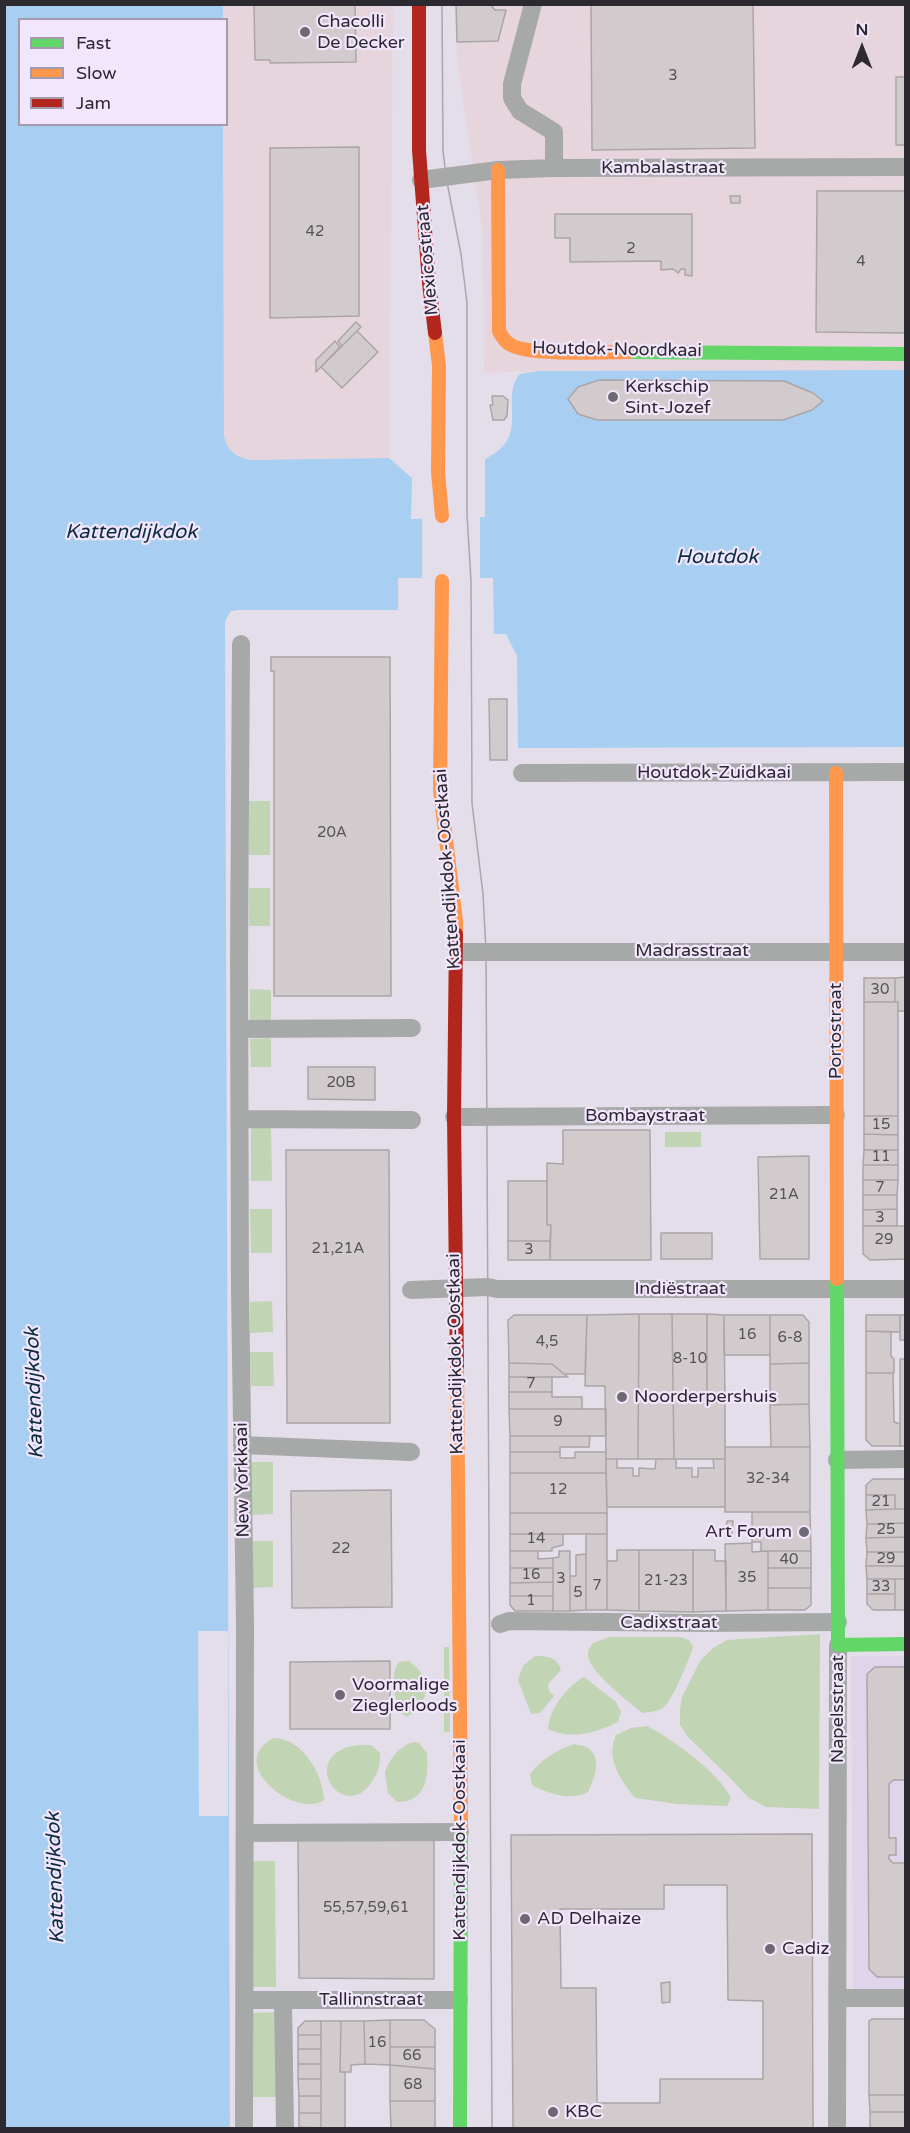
<!DOCTYPE html>
<meta charset="utf-8">
<style>
body{margin:0}
#map{position:relative;width:910px;height:2133px;overflow:hidden;background:#e4deea;font-family:"Varela Round",sans-serif}
canvas{display:block}
.frame{position:absolute;inset:0;border:6px solid #2d2931;pointer-events:none}
.legend{position:absolute;left:18px;top:18px;width:210px;height:108px;box-sizing:border-box;background:#f2e6fc;border:2px solid #a39aab;margin:0;padding:8px 10px;list-style:none;font-size:18px;color:#2d2931}
.legend li{display:flex;align-items:center;gap:12px;height:30px}
.legend b{width:30px;border:2px solid #a39aab}
.north{position:absolute;left:832px;top:18px;width:60px;height:60px;-webkit-text-stroke:4px #f2e6fc;paint-order:stroke;rotate:0deg;font-size:16px;font-weight:700;line-height:24px;text-align:center;color:#2d2931}
.north::after{content:'';display:block;margin:auto;width:21px;height:27px;background:#2d2931;clip-path:polygon(50% 0,100% 100%,50% 72%,0 100%)}
</style>
<div id="map">
<canvas width="910" height="2133"></canvas>
<div class="frame"></div>
<ul class="legend">
<li><b style="height:8px;background:#63d668"></b>Fast</li>
<li><b style="height:8px;background:#ff974d"></b>Slow</li>
<li><b style="height:8px;background:#b3261e"></b>Jam</li>
</ul>
<div class="north">N</div>
</div>
<script>
const c = document.querySelector('canvas').getContext('2d');
c.lineJoin = 'round';
function paint(path, color) { c.fillStyle = color; c.fill(path, 'evenodd'); }
function strokePath(path, color, width, dash) { c.strokeStyle = color; c.lineWidth = width; c.lineCap = dash ? 'butt' : 'round'; c.setLineDash(dash || []); c.stroke(path); }
function drawText(font, color, halo, rows, align = 'center') {
  c.font = font + ' "Varela Round",sans-serif'; c.lineWidth = 4.5; c.setLineDash([]); c.textBaseline = 'middle'; c.strokeStyle = halo; c.fillStyle = color; for (const [text, x, y, turn = 0] of rows) {
    c.save(); c.translate(x, y); c.rotate((+turn || 0) * Math.PI / 180); c.textAlign = isNaN(turn) ? turn : align; if (halo) c.strokeText(text, 0, 0); c.fillText(text, 0, 0); c.restore();
  }
}
paint(new Path2D(`
 M223 5H393L389 458 250 460 239 458 226 446 224 436 223 125 226 124V20L223 19Z
 M456 5H905V370L538 371 484 373 483 234 457 59Z`), '#e6d5dd');
paint(new Path2D(`
 M851 1656H905V1989L853 1990Z`), '#dfd4e9');
paint(new Path2D(`
 M248 801H270V855H249Z
 M249 888H270V926H249Z
 M250 989 271 990V1021H250Z
 M271 1038V1067H251L250 1039Z
 M271 1126 272 1181H251V1127Z
 M665 1132H701V1147H665Z
 M250 1209H272V1253H251Z
 M272 1301 273 1332 250 1333V1302Z
 M250 1352H273L274 1386H251Z
 M251 1462H273V1514L252 1515Z
 M252 1541H273V1587L252 1588Z
 M820 1634 819 1809 766 1807 749 1798 729 1777 688 1737 680 1725V1710L682 1697 700 1661 713 1648 727 1640Z
 M609 1637H680L689 1640 693 1647C689 1660 673 1699 664 1707 658 1712 649 1712 642 1713 629 1701 585 1670 588 1652 589 1648 591 1646 593 1643Z
 M444 1647H449L450 1732H444Z
 M535 1656C547 1656 558 1657 561 1670L548 1684 549 1691 554 1696 540 1713 531 1714 518 1680 523 1666Z
 M409 1661C433 1678 431 1701 407 1717L400 1713C395 1698 389 1675 399 1662Z
 M584 1677 616 1702 621 1712 618 1722C596 1733 571 1740 548 1729 549 1710 567 1686 584 1677Z
 M647 1726C671 1738 720 1774 731 1798L727 1806 677 1804 635 1798C621 1779 605 1760 616 1735L631 1728Z
 M274 1738C303 1739 323 1774 324 1800 295 1820 224 1762 274 1738Z
 M414 1742 419 1743 427 1753C429 1776 426 1803 397 1802L388 1793 385 1772C390 1758 400 1745 414 1742Z
 M574 1744C578 1745 585 1746 588 1748 603 1758 594 1779 588 1792 571 1801 548 1794 532 1785L530 1774C542 1759 555 1751 574 1744Z
 M371 1745 380 1753C380 1766 379 1772 371 1783 344 1822 301 1762 348 1747 355 1745 364 1745 371 1745Z
 M248 1861H275L276 1987H249Z
 M276 2012 277 2097H250V2013Z`), '#c1d4b4');
paint(new Path2D(`
 M5 5H223V19L20 20V124L223 125 224 436C227 451 236 457 250 460L389 458 412 478 411 519 485 517V459C533 436 498 400 520 374L538 371 905 370V747L518 748 517 656 506 634H494L493 578H398V610H239L231 611 225 621 230 2128H5Z`), '#a8cff1');
paint(new Path2D(`
 M480 515V581H422V516Z
 M198 1631H228V1816H199Z`), '#e4deea');
const building = new Path2D(`
 M254 4H355L356 62 270 63V60H255Z
 M456 4H490L495 10H506L498 41 457 42Z
 M591 4H753L755 148 592 150Z
 M896 77H906V145H896Z
 M359 147V316L270 318V148Z
 M817 191H906V333L816 332Z
 M730 196H740V203H731Z
 M555 214H692V276L685 275V269H681L678 273 673 269 661 270V261L570 262V238H555Z
 M356 322 361 327 342 346 338 341Z
 M357 331 378 352 342 388 321 367Z
 M335 341 340 347 316 372V360Z
 M599 380 784 381 813 393 823 401 812 410 783 420H597L578 414 568 399 578 387Z
 M492 396H503L508 400 507 416 504 420H493L490 405H493Z
 M271 657H390L391 996H274V671H271Z
 M489 699H507V760H490Z
 M906 977V1011H898V1002H895V978Z
 M864 978H895V1002H864Z
 M864 1002H898V1116H864Z
 M308 1067H375V1100L308 1099Z
 M864 1116H898V1135L864 1134Z
 M563 1130H650L651 1260H550L551 1225H547V1163L563 1164Z
 M864 1134 898 1135V1150H864Z
 M286 1150H389L390 1423H287Z
 M864 1150H898V1165H863Z
 M809 1156V1259H760L758 1157Z
 M863 1165H898V1180H863Z
 M863 1180H898L897 1195H863Z
 M508 1181H547V1225H551L550 1241H508Z
 M863 1195H897V1209L863 1210Z
 M897 1209V1226H863V1210Z
 M863 1226H906V1259L870 1260 863 1254Z
 M661 1233H712V1259H661Z
 M508 1241H550V1260H508Z
 M639 1314 638 1459H606L605 1386H585L587 1315Z
 M639 1314H672L674 1459H638Z
 M672 1314H707V1403L725 1402V1459H674Z
 M707 1314 724 1315 725 1402 707 1403Z
 M514 1315H587L585 1374H564L552 1364 509 1363 508 1320Z
 M724 1315H770V1355H724Z
 M770 1315H803L809 1322V1363L770 1364Z
 M866 1315H900V1332L866 1331Z
 M900 1315H906V1340H900Z
 M866 1331 891 1332V1356L894 1359V1373H866Z
 M900 1359H906V1446H900Z
 M509 1363 552 1364 568 1377H509Z
 M809 1363V1404L770 1405V1364Z
 M866 1373H893L894 1422 900 1424V1446H872L866 1440Z
 M509 1377H552V1392H509Z
 M509 1392H552V1397H582V1409H509Z
 M809 1404 810 1447H771L770 1405Z
 M509 1409H606V1436H510Z
 M510 1436H590L589 1447H560V1452H510Z
 M725 1447H810V1512H725Z
 M510 1452H560V1458H575V1452H606V1473H510Z
 M606 1459H617V1468H633V1476H639V1468L655 1469 656 1459H676V1468H692V1477H698V1468H714L713 1459H725V1507H607Z
 M510 1473H606L607 1513H510Z
 M873 1479H906V1509H895V1495H866V1485Z
 M391 1490 392 1607 292 1608 291 1491Z
 M866 1495H895V1509L866 1510Z
 M895 1509H906V1523L867 1524 866 1510Z
 M752 1512H810L811 1551H761V1542H752Z
 M510 1513H607V1534H510Z
 M727 1521H733L732 1534H726Z
 M906 1523V1537L866 1538 867 1524Z
 M510 1534H563V1545L552 1548V1551H510Z
 M586 1534H607V1610H586Z
 M906 1537V1552H867L866 1538Z
 M752 1543V1552L768 1551V1610L726 1611 725 1544Z
 M617 1550H639V1611L607 1610V1561H617Z
 M639 1550H693V1612L639 1611Z
 M693 1550H715V1561H726V1611L693 1612Z
 M510 1551H538V1559L553 1558V1568H510Z
 M559 1551H570V1611H553V1558L559 1557Z
 M768 1551H811V1568H768Z
 M867 1552H906V1566H866Z
 M586 1554V1610L570 1611V1576H576V1555Z
 M866 1566H906V1579H867Z
 M510 1568H553V1582L510 1583Z
 M768 1568H811V1588H768Z
 M867 1579H895V1594H867Z
 M895 1579H906V1610H895Z
 M553 1582V1596H510V1583Z
 M768 1588H811V1605L805 1610H768Z
 M867 1594H895V1610H873L867 1604Z
 M510 1596H553V1611H515L510 1605Z
 M390 1661V1729H290V1662Z
 M875 1667H906V1780H893L889 1784V1838H896V1855H889V1859L893 1863H906V1977H877L869 1969 867 1674Z
 M812 1834 813 2128H513L511 1835ZM664 1885H727L728 2000 763 2001V2079H660V2103H597L596 1988H561L560 1909H664Z
 M298 1837H434V1979L299 1978Z
 M670 1982V2002L662 2003 661 1983Z
 M872 2019H906V2095H869V2021Z
 M390 2020H424L435 2029V2047H390Z
 M390 2020V2065L365 2064 364 2021Z
 M305 2021H321V2035H298V2028Z
 M321 2021H341L340 2072H345V2128H321Z
 M341 2021H364L365 2064 351 2065V2072H340Z
 M298 2035H321V2049H298Z
 M390 2047H435V2069L390 2065Z
 M298 2049H321V2064H298Z
 M298 2064H321V2079H298Z
 M390 2065 435 2069V2101H390Z
 M298 2079H321V2096H299Z
 M869 2095H906V2112H870Z
 M299 2096H321V2113H299Z
 M390 2101H435V2128H391Z
 M870 2112H906V2128H870Z
 M299 2113H321V2128L299 2127Z`);
paint(building, '#d1cbcd');
strokePath(building, '#aba5a7', 1.5);
strokePath(new Path2D(`
 M533 4 512 84V98L520 111 554 132V168
 M421 180 498 170 554 168 906 167
 M241 644 239 959 240 1291 245 1624 244 2128
 M522 773 906 772
 M456 952H906
 M239 1029 412 1028
 M454 1117 836 1115
 M240 1119 412 1120
 M411 1290 488 1287 497 1289H906
 M242 1445 411 1452
 M837 1460 906 1459
 M500 1624 509 1621 706 1623 838 1622
 M245 1833 460 1832
 M837 1998H906
 M245 2000H459
 M283 2001 285 2128
 M837 2128 838 1645`), '#a7a9a9', 18);
strokePath(new Path2D(`
 M629 352 906 354
 M837 1279 838 1645 906 1644
 M460 2128 461 1828`), '#63d668', 14);
strokePath(new Path2D(`
 M498 170 499 331C502 337 505 342 511 345 530 356 603 352 629 352
 M435 333 439 366 438 472 442 516
 M442 581 440 790 456 921V934
 M836 773 837 1279
 M457 1366 461 1828`), '#ff974d', 14);
strokePath(new Path2D(`
 M419 4V150L429 283 435 333
 M456 934 454 1117 457 1366`), '#b3261e', 14);
strokePath(new Path2D(`
 M442 4 443 150 446 177 461 254 467 303V515L471 581 472 803 483 894 486 951 492 2128`), '#a8a7aa', 1.5);
for (const [x, y, r, color] of [
 [305,32,6,"#6d6872"],
 [613,397,6,"#6d6872"],
 [622,1397,6,"#6d6872"],
 [804,1532,6,"#6d6872"],
 [340,1695,6,"#6d6872"],
 [525,1919,6,"#6d6872"],
 [770,1949,6,"#6d6872"],
 [553,2112,6,"#6d6872"]
]) { const dot = new Path2D(); dot.arc(x, y, r, 0, 2 * Math.PI); c.fillStyle = color; c.fill(dot); strokePath(dot, '#f2e6fc', 2); }
drawText('15px', '#565258', null, [
 ["3",673,76],
 ["42",315,232],
 ["2",631,249],
 ["4",861,262],
 ["20A",332,833],
 ["30",880,990],
 ["20B",341,1083],
 ["15",881,1125],
 ["11",881,1157],
 ["7",880,1188],
 ["21A",784,1195],
 ["3",880,1218],
 ["29",884,1240],
 ["21,21A",338,1249],
 ["3",529,1250],
 ["16",747,1335],
 ["6-8",790,1338],
 ["4,5",547,1342],
 ["8-10",690,1359],
 ["7",531,1384],
 ["9",558,1422],
 ["32-34",768,1479],
 ["12",558,1490],
 ["21",881,1502],
 ["25",886,1530],
 ["14",536,1539],
 ["22",341,1549],
 ["29",886,1559],
 ["40",789,1560],
 ["16",531,1575],
 ["35",747,1578],
 ["3",561,1579],
 ["21-23",666,1581],
 ["7",597,1586],
 ["33",881,1587],
 ["5",578,1593],
 ["1",531,1601],
 ["55,57,59,61",366,1908],
 ["16",377,2043],
 ["66",412,2056],
 ["68",413,2085]
]);
drawText('18px', '#2d2931', '#f2e6fc', [
 ["Chacolli",317,22],
 ["De Decker",317,43],
 ["Kerkschip",625,387],
 ["Sint-Jozef",625,408],
 ["Noorderpershuis",634,1397],
 ["Art Forum",792,1532,"right"],
 ["Voormalige",352,1685],
 ["Zieglerloods",352,1706],
 ["AD Delhaize",537,1919],
 ["Cadiz",782,1949],
 ["KBC",565,2112]
], 'left');
drawText('18px', '#2d2931', '#f2e6fc', [
 ["Kambalastraat",663,168],
 ["Mexicostraat",428,260,-95],
 ["Houtdok-Noordkaai",617,350,1],
 ["Houtdok-Zuidkaai",714,773],
 ["Kattendijkdok-Oostkaai",448,869,-94],
 ["Madrasstraat",692,951],
 ["Portostraat",836,1031,-90],
 ["Bombaystraat",645,1116],
 ["Indiëstraat",680,1289],
 ["Kattendijkdok-Oostkaai",456,1354,-91],
 ["New Yorkkaai",243,1480,-91],
 ["Cadixstraat",669,1623],
 ["Napelsstraat",838,1709,-90],
 ["Kattendijkdok-Oostkaai",460,1840,-90],
 ["Tallinnstraat",371,2000]
]);
drawText('italic 20px', '#0b2c42', '#f2e6fc', [
 ["Kattendijkdok",131,533],
 ["Houtdok",717,558],
 ["Kattendijkdok",35,1393,-92],
 ["Kattendijkdok",56,1878,-92]
]);
</script>
